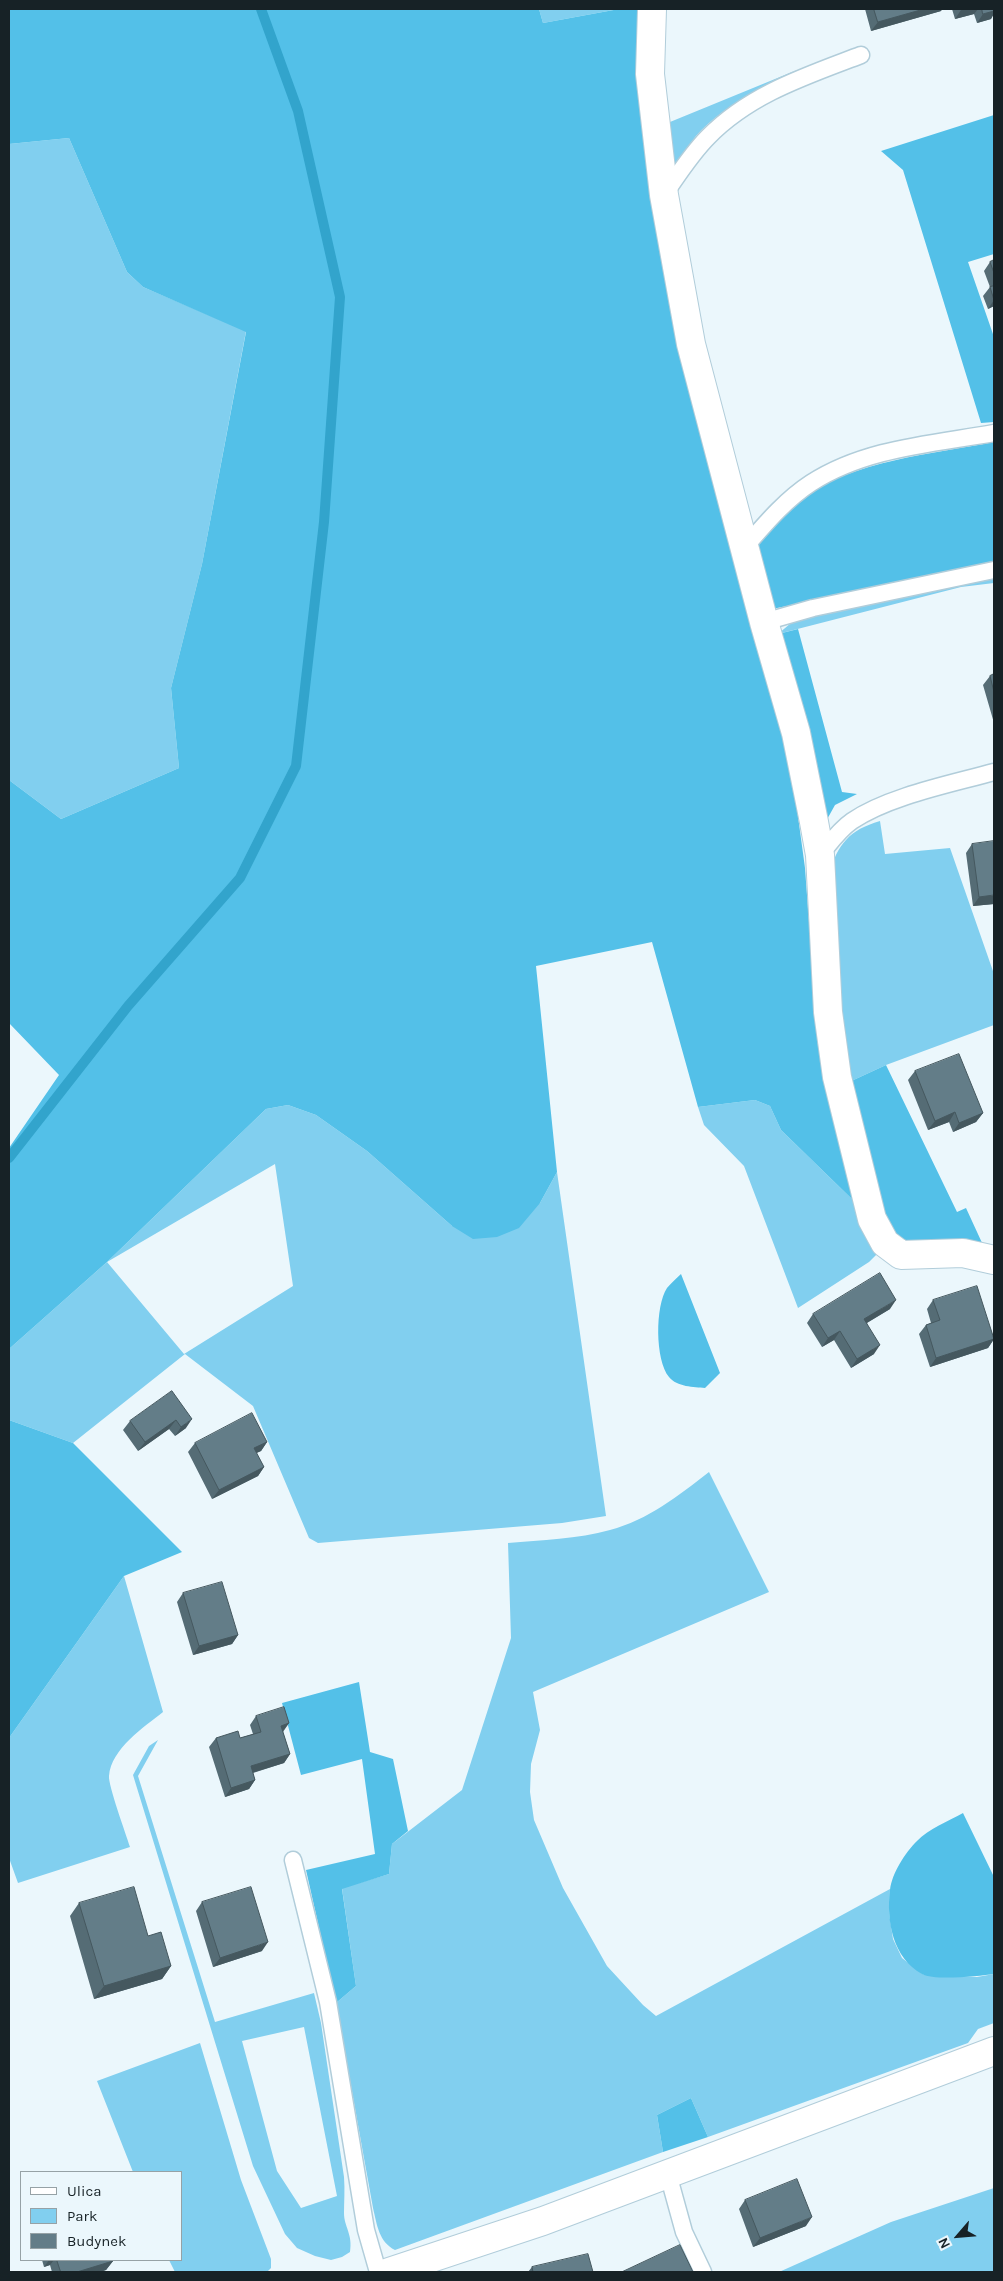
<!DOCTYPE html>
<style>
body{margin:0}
#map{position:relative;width:1003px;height:2281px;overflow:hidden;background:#ebf7fc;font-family:Karla,sans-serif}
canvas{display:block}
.frame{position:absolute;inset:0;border:10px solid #172226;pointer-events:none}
.legend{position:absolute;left:20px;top:2171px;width:162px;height:90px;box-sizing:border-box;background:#ebf7fc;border:1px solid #96a2a6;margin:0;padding:6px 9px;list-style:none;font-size:15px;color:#172226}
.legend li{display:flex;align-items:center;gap:10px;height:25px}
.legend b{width:25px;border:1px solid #96a2a6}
.north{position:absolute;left:933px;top:2211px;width:50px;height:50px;-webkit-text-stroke:4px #ebf7fc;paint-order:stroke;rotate:243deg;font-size:14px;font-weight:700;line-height:20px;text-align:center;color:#172226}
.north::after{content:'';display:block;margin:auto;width:18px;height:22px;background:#172226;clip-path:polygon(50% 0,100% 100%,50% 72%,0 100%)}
</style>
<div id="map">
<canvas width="1003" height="2281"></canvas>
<div class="frame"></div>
<ul class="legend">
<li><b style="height:6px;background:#fff"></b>Ulica</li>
<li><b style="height:14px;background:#81cfef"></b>Park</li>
<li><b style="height:14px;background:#637d88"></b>Budynek</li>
</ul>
<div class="north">N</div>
</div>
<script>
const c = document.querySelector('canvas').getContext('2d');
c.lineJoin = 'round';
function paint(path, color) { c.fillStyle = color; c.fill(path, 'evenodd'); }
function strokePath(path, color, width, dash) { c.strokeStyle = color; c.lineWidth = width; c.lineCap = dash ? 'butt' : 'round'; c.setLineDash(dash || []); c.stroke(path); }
paint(new Path2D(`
 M539 9H619L543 23Z
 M797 70C761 89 724 105 696 136 687 147 680 160 672 172L670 122Z
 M69 138 127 272 143 287 246 331 202 564 171 688 179 768 61 819 9 780V144Z
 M994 577V583L961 587 778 634 791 623 808 616Z
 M880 821 885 854 950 848 994 974V1025L886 1065 847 1083 829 874C838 844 849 830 880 821Z
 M755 1100 770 1106 781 1130 856 1203 879 1252 869 1262 798 1308 744 1166 704 1125 698 1107Z
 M288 1105 316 1115 367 1151 452 1226 540 1203 557 1172 606 1516 562 1523 318 1543 309 1538 253 1406 185 1354 73 1443 9 1420V1349L107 1262 266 1109ZM275 1164 293 1286 184 1354 107 1262Z
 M709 1472 769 1592 533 1692 540 1730 531 1764 530 1792 534 1820 563 1888 607 1966 643 2005 656 2016 890 1889 889 1913 893 1939 902 1958 924 1975 977 1977 994 1974V2023L978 2029 968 2043 708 2137 691 2098 657 2115 663 2152 395 2250C379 2242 377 2225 373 2208L336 2003 356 1986 342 1888 389 1874 392 1844 462 1790 511 1638 508 1543C541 1540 578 1539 610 1530 648 1520 678 1496 709 1472Z
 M124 1576 163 1712C144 1727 111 1749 109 1776 108 1785 126 1834 130 1847L18 1883 9 1858V1738Z
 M158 1740 138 1776 215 2022 314 1993 321 2023 344 2177C345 2190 344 2201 344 2213 344 2227 353 2234 350 2252L342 2257 331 2260 315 2256 297 2248 285 2234 253 2166 133 1775 149 1746ZM304 2027 337 2196 301 2208 277 2171 242 2041Z
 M200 2043 241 2180 271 2259V2268L267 2272H175L169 2260H181V2172H133L97 2081Z
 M994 2188V2272H779L891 2222Z`), '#81cfef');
paint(new Path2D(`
 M9 9H539L543 23 619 9H640L643 104 791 765 805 868 818 1046 832 1111 856 1203 781 1130 770 1106 755 1100 698 1107 652 942 536 966 557 1172 540 1203 519 1228 497 1237 473 1239 452 1226 367 1151 316 1115 288 1105 266 1109 107 1262 9 1349V1148L59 1075 9 1023V780L61 819 179 768 171 688 202 564 246 332 143 287 127 272 69 138 9 144Z
 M994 115V254L968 262 994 337V422L981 423 903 170 881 151Z
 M994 442V565L772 609 754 548C769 530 784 513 802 499 852 460 934 454 994 442Z
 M798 629 842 792 857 794 835 805 825 823 778 634Z
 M886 1065 957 1212 966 1208 983 1245 926 1247 899 1240 884 1217 847 1083Z
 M681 1274 720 1373 705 1388C694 1387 677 1387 669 1377 655 1360 655 1306 667 1288 671 1283 676 1279 681 1274Z
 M9 1420 73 1443 182 1552 124 1576 9 1738Z
 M359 1682 370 1752 393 1759 408 1831 392 1844 389 1874 342 1889 356 1986 336 2003 306 1870 375 1854 362 1759 301 1775 282 1703Z
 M963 1813 994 1877V1974C980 1976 934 1981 922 1974 893 1958 886 1921 890 1890 892 1873 905 1853 917 1841 928 1829 949 1821 963 1813Z
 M691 2098 708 2137 663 2152 657 2115Z`), '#53c0e8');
strokePath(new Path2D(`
 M9 1158 128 1006 240 878 296 766 324 522 340 297 298 111 261 9`), '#32a4cc', 10);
const service = new Path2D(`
 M664 195C678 175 691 154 708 137 750 94 806 76 861 55
 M745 547C765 524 785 500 811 483 865 448 932 444 994 433
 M764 622 813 608 994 570
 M820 855C830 843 839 830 852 821 889 796 951 784 994 772
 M293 1860 328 2002 366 2230 378 2272
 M668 2174 684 2232 703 2272`);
const minor = new Path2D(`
 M652 9 650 74 664 195 691 344 764 622 796 733 814 822 820 855 828 1012 837 1077 872 1219 885 1243 901 1255 963 1253 994 1260`);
const tertiary = new Path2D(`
 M389 2272 543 2221 994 2051`);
strokePath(service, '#b1cdda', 19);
strokePath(minor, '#b1cdda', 30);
strokePath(tertiary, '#b1cdda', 30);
strokePath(service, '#fff', 16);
strokePath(minor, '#fff', 28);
strokePath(tertiary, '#fff', 28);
paint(new Path2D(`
 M865 9H942L941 11 871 31Z
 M952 9H994L991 19 977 23 974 14 955 19Z
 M994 260V306L988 309 983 296 990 287 984 271 990 262Z
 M994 674V723L983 685 990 676Z
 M972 844 994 904 973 906 966 853Z
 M915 1071 983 1113 976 1122 953 1132 949 1122 928 1130 908 1080Z
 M933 1300 994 1339 988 1348 930 1367 919 1334 926 1325 931 1323 927 1309Z
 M890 1309 867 1323 874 1354 851 1368 834 1340 822 1347 807 1323 813 1314Z
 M172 1391 186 1428 175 1436 169 1429 138 1451 123 1430 130 1421Z
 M267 1442 261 1451 256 1453 264 1467 258 1476 212 1499 188 1452 195 1443Z
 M183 1593 238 1635 232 1644 193 1655 177 1602Z
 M256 1716 289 1723 283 1732 290 1754 284 1763 253 1773 255 1780 249 1789 225 1797 209 1747 216 1738H240L253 1734 250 1725Z
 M202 1902 262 1951 213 1967 196 1911Z
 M79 1903 148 1936 171 1966 162 1979 94 1999 70 1916Z
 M745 2200 806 2226 753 2247 739 2209Z
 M42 2260H112L113 2261 106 2270 100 2272H52L50 2265 44 2267Z
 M532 2267 593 2272H528Z`), '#556c75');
paint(new Path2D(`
 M924 9H942L941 11 871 31 878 22Z
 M967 9H978L974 14 955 19 961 10Z
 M994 11V14L991 19 977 23 983 14Z
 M994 300V306L988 309Z
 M994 895V904L973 906 979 897Z
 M955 1112 949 1122 928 1130 935 1121Z
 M983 1113 976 1122 953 1132 959 1123Z
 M896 1300 890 1309 858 1328 864 1319Z
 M840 1331 834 1340 822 1347 828 1338Z
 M994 1339 988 1348 930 1367 936 1358Z
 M880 1345 874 1354 851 1368 857 1359Z
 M192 1419 186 1428 175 1436 181 1427Z
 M176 1420 169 1429 138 1451 145 1442Z
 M267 1442 261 1451 248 1457 254 1448Z
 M264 1467 258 1476 212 1499 219 1490Z
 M238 1635 232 1644 193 1655 199 1646Z
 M289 1723 282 1732 281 1726Z
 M290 1754 284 1763 245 1775 251 1766Z
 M255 1780 249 1789 225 1797 231 1788Z
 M268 1942 262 1951 213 1967 220 1958Z
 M171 1966 162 1979 94 1999 104 1986Z
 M812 2217 806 2226 753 2247 760 2238Z
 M49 2260H54L50 2265 44 2267Z
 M113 2261 106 2270 100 2272H77Z`), '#45585f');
const building = new Path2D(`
 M874 9H924L878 22Z
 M982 9H994V11L983 14Z
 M994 260V273L990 262Z
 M994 286V300L990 287Z
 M994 674V692L990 676Z
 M994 841V895L979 897 972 844Z
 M959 1054 983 1113 959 1123 955 1112 935 1121 915 1071Z
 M880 1273 896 1300 864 1319 880 1345 857 1359 840 1331 828 1338 813 1314Z
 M977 1286 994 1339 936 1358 926 1325 940 1320 933 1300Z
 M172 1391 192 1419 181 1427 176 1420 145 1442 130 1421Z
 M252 1413 267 1442 254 1448 264 1467 219 1490 195 1443Z
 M222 1582 238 1635 199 1646 183 1593Z
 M284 1707 289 1723 281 1726 290 1754 251 1766 255 1780 231 1788 216 1738 238 1731 240 1738 261 1732 256 1716Z
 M134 1887 148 1936 161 1932 171 1966 104 1986 79 1903Z
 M251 1887 268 1942 220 1958 202 1902Z
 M797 2179 812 2217 760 2238 745 2200Z
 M680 2245 693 2272H622Z
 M588 2254 593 2272H533L532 2267Z
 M57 2260H112L113 2261 77 2272H61Z`);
paint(building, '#637d88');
strokePath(building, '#45585f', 1);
</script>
